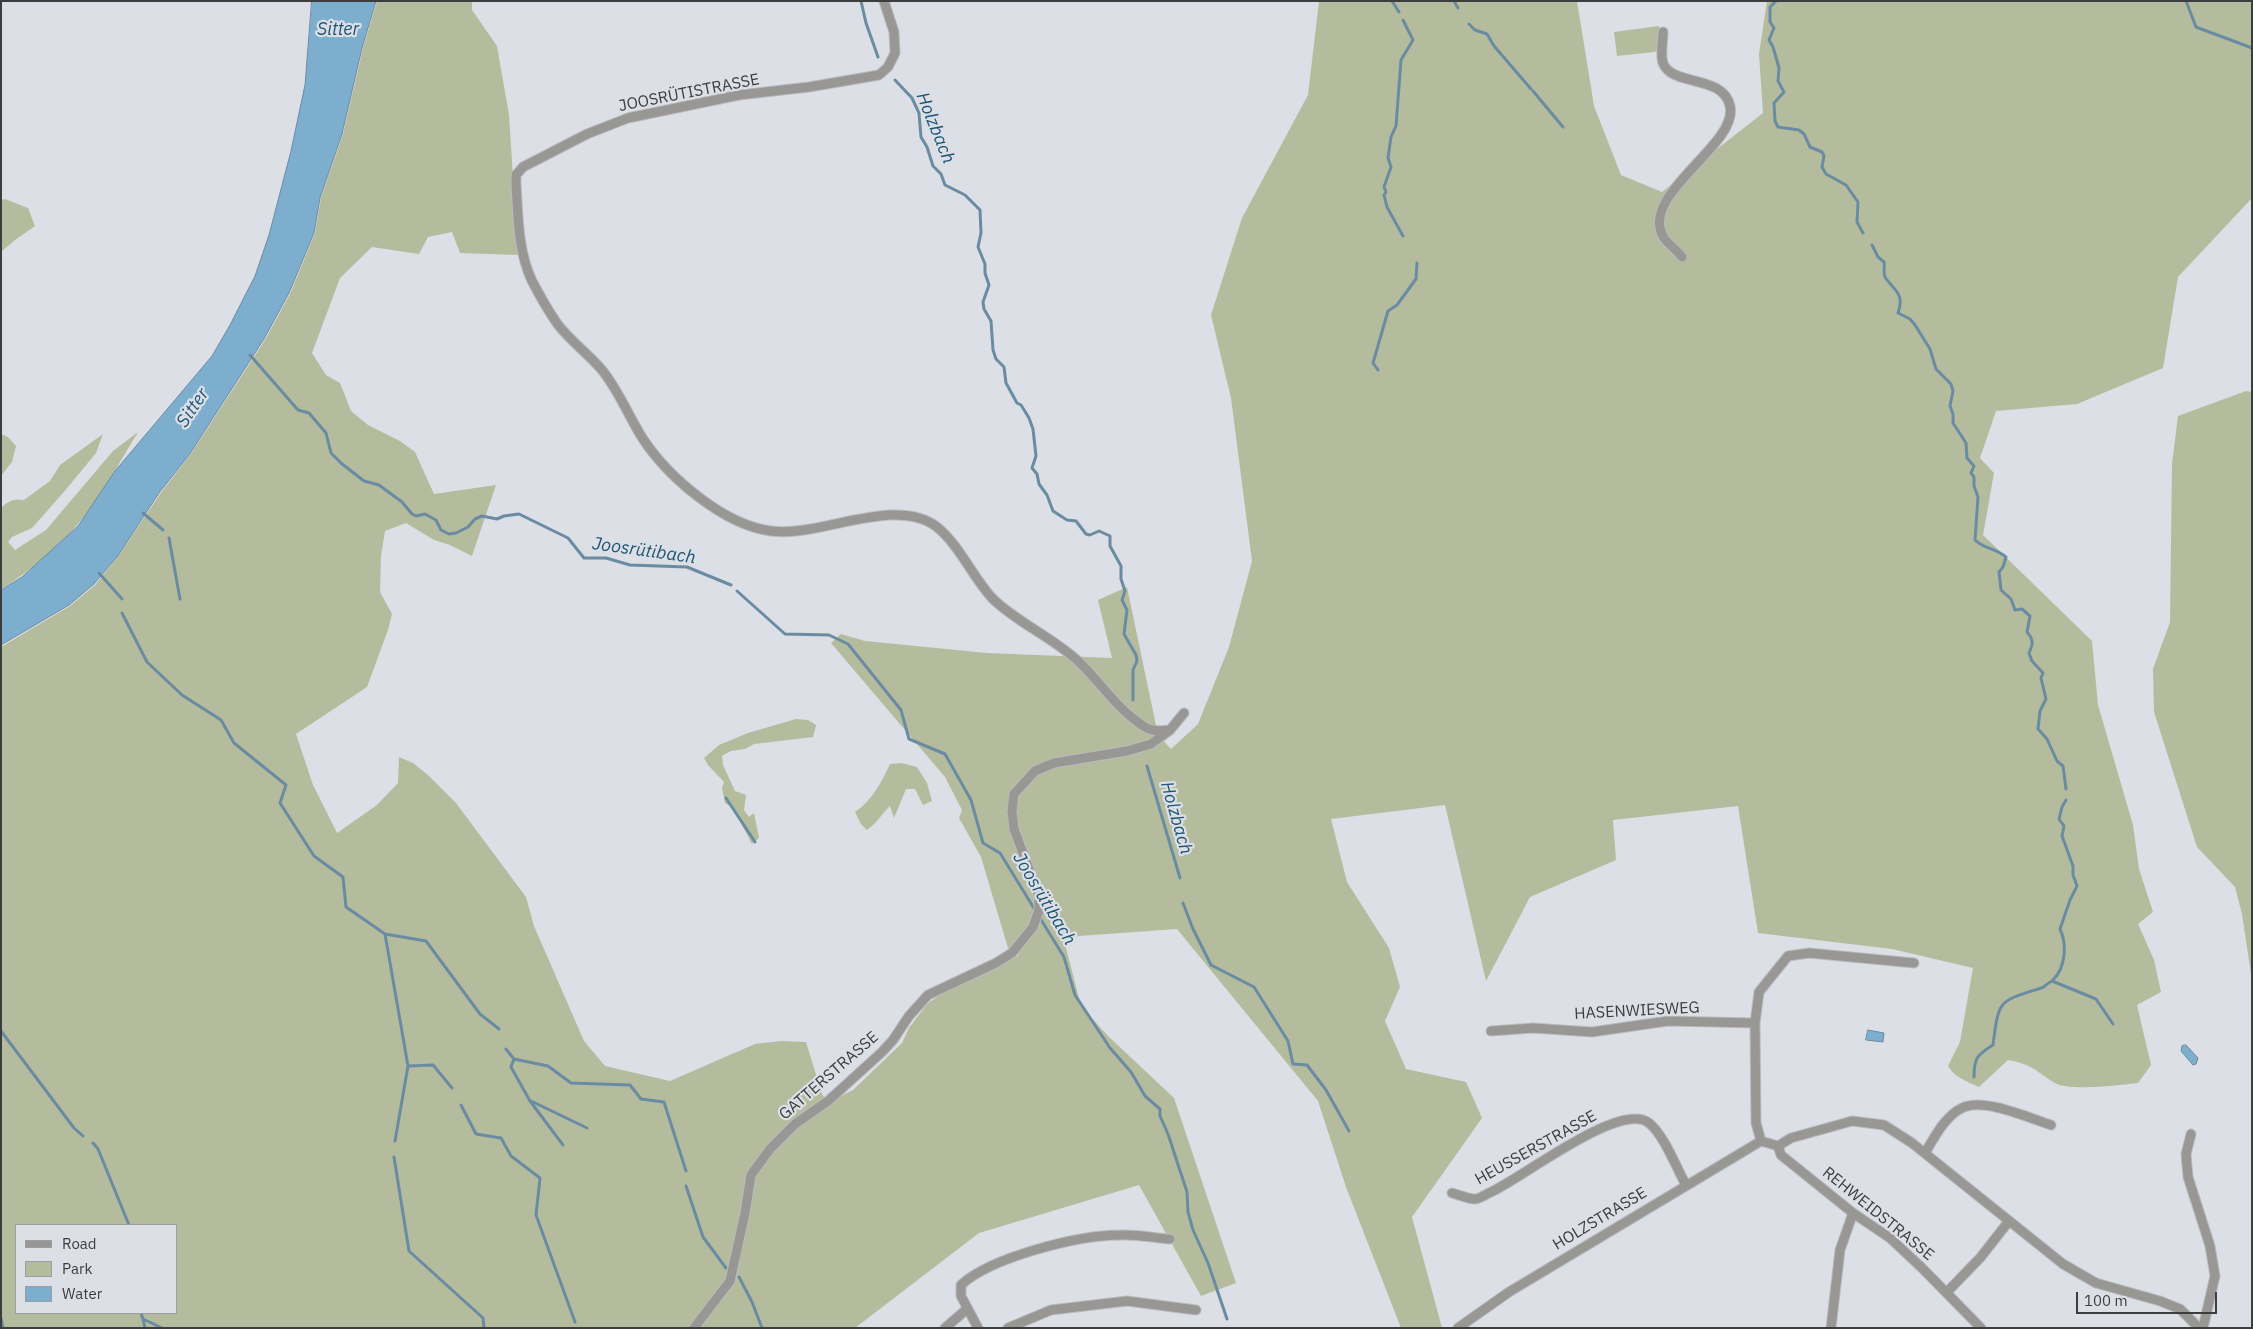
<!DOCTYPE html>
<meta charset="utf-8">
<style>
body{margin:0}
#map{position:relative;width:2253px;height:1329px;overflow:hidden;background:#dcdfe5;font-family:"IBM Plex Sans",sans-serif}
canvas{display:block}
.frame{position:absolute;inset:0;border:2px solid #3c3d3f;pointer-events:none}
.legend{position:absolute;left:15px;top:1224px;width:162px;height:90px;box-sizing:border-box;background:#dcdfe5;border:1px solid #9c9ea3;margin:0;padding:6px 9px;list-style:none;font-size:15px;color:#3c3d3f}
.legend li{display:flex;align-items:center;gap:10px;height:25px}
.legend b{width:25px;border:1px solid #9c9ea3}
.scale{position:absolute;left:2076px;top:1292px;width:141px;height:22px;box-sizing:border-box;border:2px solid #3c3d3f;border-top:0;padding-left:6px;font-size:15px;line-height:18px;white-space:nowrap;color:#3c3d3f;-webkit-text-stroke:4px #dcdfe5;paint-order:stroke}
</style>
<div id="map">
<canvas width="2253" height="1329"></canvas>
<div class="frame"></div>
<ul class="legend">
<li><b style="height:6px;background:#989794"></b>Road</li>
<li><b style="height:14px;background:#b5bc9d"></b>Park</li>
<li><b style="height:14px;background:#7eaece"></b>Water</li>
</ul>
<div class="scale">100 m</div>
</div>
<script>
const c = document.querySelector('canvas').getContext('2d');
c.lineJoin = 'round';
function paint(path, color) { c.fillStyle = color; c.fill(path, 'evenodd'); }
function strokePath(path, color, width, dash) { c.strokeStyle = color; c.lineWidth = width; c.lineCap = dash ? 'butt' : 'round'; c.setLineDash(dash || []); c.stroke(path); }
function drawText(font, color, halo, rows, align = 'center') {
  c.font = font + ' "IBM Plex Sans",sans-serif'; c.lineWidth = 4.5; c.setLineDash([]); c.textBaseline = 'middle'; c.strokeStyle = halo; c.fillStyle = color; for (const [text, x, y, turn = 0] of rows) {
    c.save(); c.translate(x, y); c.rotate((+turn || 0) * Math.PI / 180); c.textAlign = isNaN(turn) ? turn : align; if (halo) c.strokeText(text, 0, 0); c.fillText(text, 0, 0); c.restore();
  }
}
paint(new Path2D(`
 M377 1H472V10L497 46 509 115 518 255 460 253 452 232 428 237 419 254 372 247 340 278 312 353 326 375 340 383 351 411 368 425 400 441 415 452 434 494 496 485 472 556 450 545 434 540 406 523 385 531 381 556 380 592 392 614 388 630 367 687 296 734 313 785 337 833 377 805 398 783 399 757 413 763 428 775 456 803 526 897 534 926 584 1041 605 1066 670 1081 755 1044 781 1041 806 1042 822 1094 827 1101 790 1125 747 1174 727 1281 692 1328H1V647L70 606 95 585 117 558 160 494 190 455 265 340 290 294 315 233 321 198 343 134 363 48ZM16 1225H176V1313H16Z
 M1319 1H1577L1594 106 1621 175 1662 192 1763 113 1759 54 1767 1H2252V198L2178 277 2163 368 2077 404 1996 411 1980 458 1994 473 1983 535 2092 641 2098 705 2133 825 2139 869 2153 912 2138 924 2154 960 2161 992 2137 1005 2151 1065 2138 1083C2120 1085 2067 1092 2053 1082 2035 1070 2031 1064 2008 1060L1979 1087C1968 1082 1954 1077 1948 1066L1960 1042 1973 968 1892 949 1758 933 1738 806 1613 820 1616 860 1530 897 1486 981 1445 805 1331 819 1347 882 1389 948 1400 987 1385 1021 1406 1069 1466 1082 1482 1118 1412 1217 1442 1328H1401L1346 1187 1318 1101 1177 929 1079 936 1068 938 1065 944 1081 1006 1108 1036 1174 1098 1236 1283 1201 1296 1139 1185 979 1233 855 1328H696L732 1282 753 1175 773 1149 829 1102 853 1090 902 1043 909 1028 927 1004 952 986 1004 964 1019 955 1008 948 981 857 959 818 962 810 945 777 831 643 841 634 865 641 987 653 1112 658 1098 600 1127 587 1158 735 1171 749 1198 724 1229 647 1252 561 1231 398 1211 315 1242 218 1308 95Z
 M1659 26V47L1655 52 1617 56 1614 32Z
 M5 199 28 208 35 226 15 240 1 252V200Z
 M2246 391 2252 392V981L2242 914 2235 887 2197 847 2154 712 2153 669 2170 622 2172 464 2178 416Z
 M138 432C119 463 101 497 77 525 56 550 29 572 1 589V508C8 501 14 498 24 500L50 481 60 465 103 434 96 453 63 493 32 528 12 537 8 542 15 550 46 530 113 451Z
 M1 434 8 437 16 446 12 462 1 476Z
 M796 719 808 720 816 725 813 737 754 744 745 749 731 751 722 756 723 765 735 791 746 795 744 810 749 817 754 813 759 838 752 844 733 808 725 803 722 788 724 782 708 765 704 758 719 745 748 733Z
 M901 763 917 767 927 783 932 801 923 805 915 789H906L894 818 890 806C881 815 877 823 867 830L861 824 855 812C872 801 882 781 890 764Z`), '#b5bc9d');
const water = new Path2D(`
 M312 1H376L362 48 342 134 320 198 314 233 289 293 264 339 189 455 159 493 117 557 94 584 69 605 1 645V590L22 577 78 526 115 471 212 356 230 325 255 276 269 235 291 151 305 85Z
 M1868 1030 1884 1033 1883 1042 1866 1040Z
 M2186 1045 2198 1058 2196 1064 2193 1065 2181 1051 2182 1046Z`);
paint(water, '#7eaece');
strokePath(water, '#6a8ca3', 1);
strokePath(new Path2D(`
 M861 1 866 23 878 57
 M1392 1 1399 12
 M1454 1 1458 8
 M1776 1 1770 7V22L1774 28 1769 40 1773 47 1779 68 1778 81 1784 92 1774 103 1775 121 1778 127 1799 130 1804 134 1810 147 1822 152 1824 156 1822 167 1826 174 1846 185 1858 202 1857 222 1863 233
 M2186 1 2196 27 2252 48
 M1469 24 1475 30 1487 34 1494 46 1531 89
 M895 80 912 98 919 113 921 137 927 147 933 166 941 174 945 185 965 195 980 210 981 233 978 247 985 264V273L989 285 983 302 984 309 991 321 993 350 996 359 1004 367 1006 383 1017 403 1021 405 1029 418 1033 429 1036 456 1032 468 1037 474 1039 484 1047 495 1053 511 1067 520 1076 521 1086 534 1090 535 1099 531 1110 536V546L1121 566V579L1125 591 1122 600 1127 610 1124 634 1136 655 1137 661 1133 670V700
 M1533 91 1563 127
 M1403 236 1387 207 1384 195 1386 192 1384 187 1391 167 1388 158 1391 137 1396 126 1401 60 1413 40 1403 20
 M1872 245 1878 257 1884 262C1885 267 1883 273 1885 277 1894 291 1905 293 1898 313L1910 319 1915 325 1930 349 1936 369 1951 384 1953 391 1950 406 1953 414V423L1966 443 1967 458 1974 466 1971 473 1974 477V486L1978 497 1975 540C1984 549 1996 548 2006 557L2003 567 1999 572 2001 590 2011 599 2015 610 2022 609 2030 616 2027 632C2034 640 2033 644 2029 653L2032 661 2043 673 2041 678 2046 699 2040 711 2038 729 2047 739 2057 761 2063 766 2066 789
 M250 355 298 410 309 413 326 433 331 453 341 463 364 481 379 485 402 502 412 514 416 516 425 514 436 520 441 530 449 534 456 533 468 527 475 519 482 516 497 519 504 516 519 514 568 538 584 558H606L630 565 687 567 731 585
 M1378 370 1373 363 1388 311 1397 305 1416 279 1417 263
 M143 513 163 530
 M169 538 180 599
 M99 573 122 599
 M737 591 785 634 829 635 848 644 901 710 909 739 945 754 971 800 983 843 1000 853 1064 957 1075 995 1110 1048 1131 1072 1145 1096 1160 1109V1116L1168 1134 1187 1192 1188 1212 1193 1230 1208 1263 1227 1319
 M122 613 147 662 182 695 221 720 234 743 286 785 280 803 314 856 343 877 346 907 385 934 426 941 480 1014 499 1029
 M1147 766 1180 878
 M726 798 755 842
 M1183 903 1193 929 1211 965 1254 987 1288 1041 1293 1064 1307 1065 1326 1090 1349 1131
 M385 934 408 1066 395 1141
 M2052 981 2096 999 2113 1024
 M1 1031 74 1128 83 1136
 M506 1049 514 1059 548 1066 571 1083 630 1085 641 1099 664 1102 686 1171
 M514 1059 511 1067 530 1101 563 1145
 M408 1066 433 1065 452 1088
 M1974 1077C1974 1058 1977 1055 1993 1045 1999 997 1999 1002 2044 987 2047 983 2050 983 2053 980 2066 967 2067 944 2060 929L2070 900 2077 886 2073 875V866L2062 836 2064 826 2059 819 2062 807 2066 800
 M531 1101 587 1128
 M461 1105 476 1134 501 1138 511 1156 540 1178 536 1215 575 1322
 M93 1143 98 1149 129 1225
 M394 1157 409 1251 483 1318 484 1328
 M686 1186 703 1237 726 1268
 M739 1277 752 1302 762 1328
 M141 1313 143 1319 162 1328
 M1 1318 3 1328
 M143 1319 145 1328`), '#6a8ca3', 3);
const minor = new Path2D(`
 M884 1 894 32 895 53 888 67 879 75 809 87 739 95 628 118 587 134 523 167 516 175V184C518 217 518 251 532 281 540 296 549 313 559 326 572 342 589 355 602 370 619 391 629 417 643 439 669 478 724 525 771 531 819 538 895 495 937 527 960 546 972 576 992 598 1017 623 1053 637 1079 662 1100 682 1116 707 1139 723 1149 731 1157 732 1170 730
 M1663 32C1663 41 1660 55 1663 63 1672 87 1723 74 1730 106 1739 145 1637 195 1664 238 1669 245 1677 250 1682 257
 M1491 1031 1533 1028 1592 1032 1668 1021 1755 1023
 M2191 1134 2186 1154 2188 1177 2210 1246 2215 1276 2203 1328
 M1761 1141 1756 1123 1755 1023 1759 992 1788 956 1809 953 1914 963
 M1778 1146 1791 1138 1852 1121 1884 1125 1912 1143 2063 1264 2096 1283 2160 1301 2180 1309 2199 1328
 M1778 1146 1781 1155 1853 1213 1890 1238 1922 1268 1981 1328
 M1925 1153C1934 1138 1945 1116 1962 1108 1983 1097 2029 1118 2051 1125
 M1452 1193C1459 1195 1468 1199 1475 1199 1479 1199 1485 1195 1489 1193 1520 1180 1620 1100 1649 1123 1664 1135 1676 1167 1686 1185
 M1947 1292 1980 1258 2009 1221
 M694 1328 730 1281 745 1213 751 1175 770 1149 795 1124 828 1101 882 1052 893 1040 909 1016 928 995 996 963 1012 953 1033 927 1039 910V896L1014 829 1012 811 1014 794 1035 771 1054 763 1127 751 1151 744 1170 730 1184 713
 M945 1328 967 1309
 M978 1328 961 1296V1285C991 1257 1079 1235 1120 1235 1137 1234 1154 1238 1170 1239
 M1008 1328 1051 1310 1127 1301 1196 1310
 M1458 1328 1509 1292 1761 1141 1778 1146
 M1831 1328 1840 1250 1853 1213`);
strokePath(minor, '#b9bbc0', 11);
strokePath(minor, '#989794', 9);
drawText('16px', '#3c3d3f', '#dcdfe5', [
 ["JOOSRÜTISTRASSE",689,93,-11],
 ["HASENWIESWEG",1637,1011,-3],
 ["GATTERSTRASSE",829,1076,-41],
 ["HEUSSERSTRASSE",1536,1148,-29],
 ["REHWEIDSTRASSE",1878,1214,39],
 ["HOLZSTRASSE",1600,1219,-31]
]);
drawText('italic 18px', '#1d5576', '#dcdfe5', [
 ["Sitter",338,30],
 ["Holzbach",935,128,68],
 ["Sitter",193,408,-56],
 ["Joosrütibach",644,551,8],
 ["Holzbach",1176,818,74],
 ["Joosrütibach",1044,899,59]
]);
</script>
